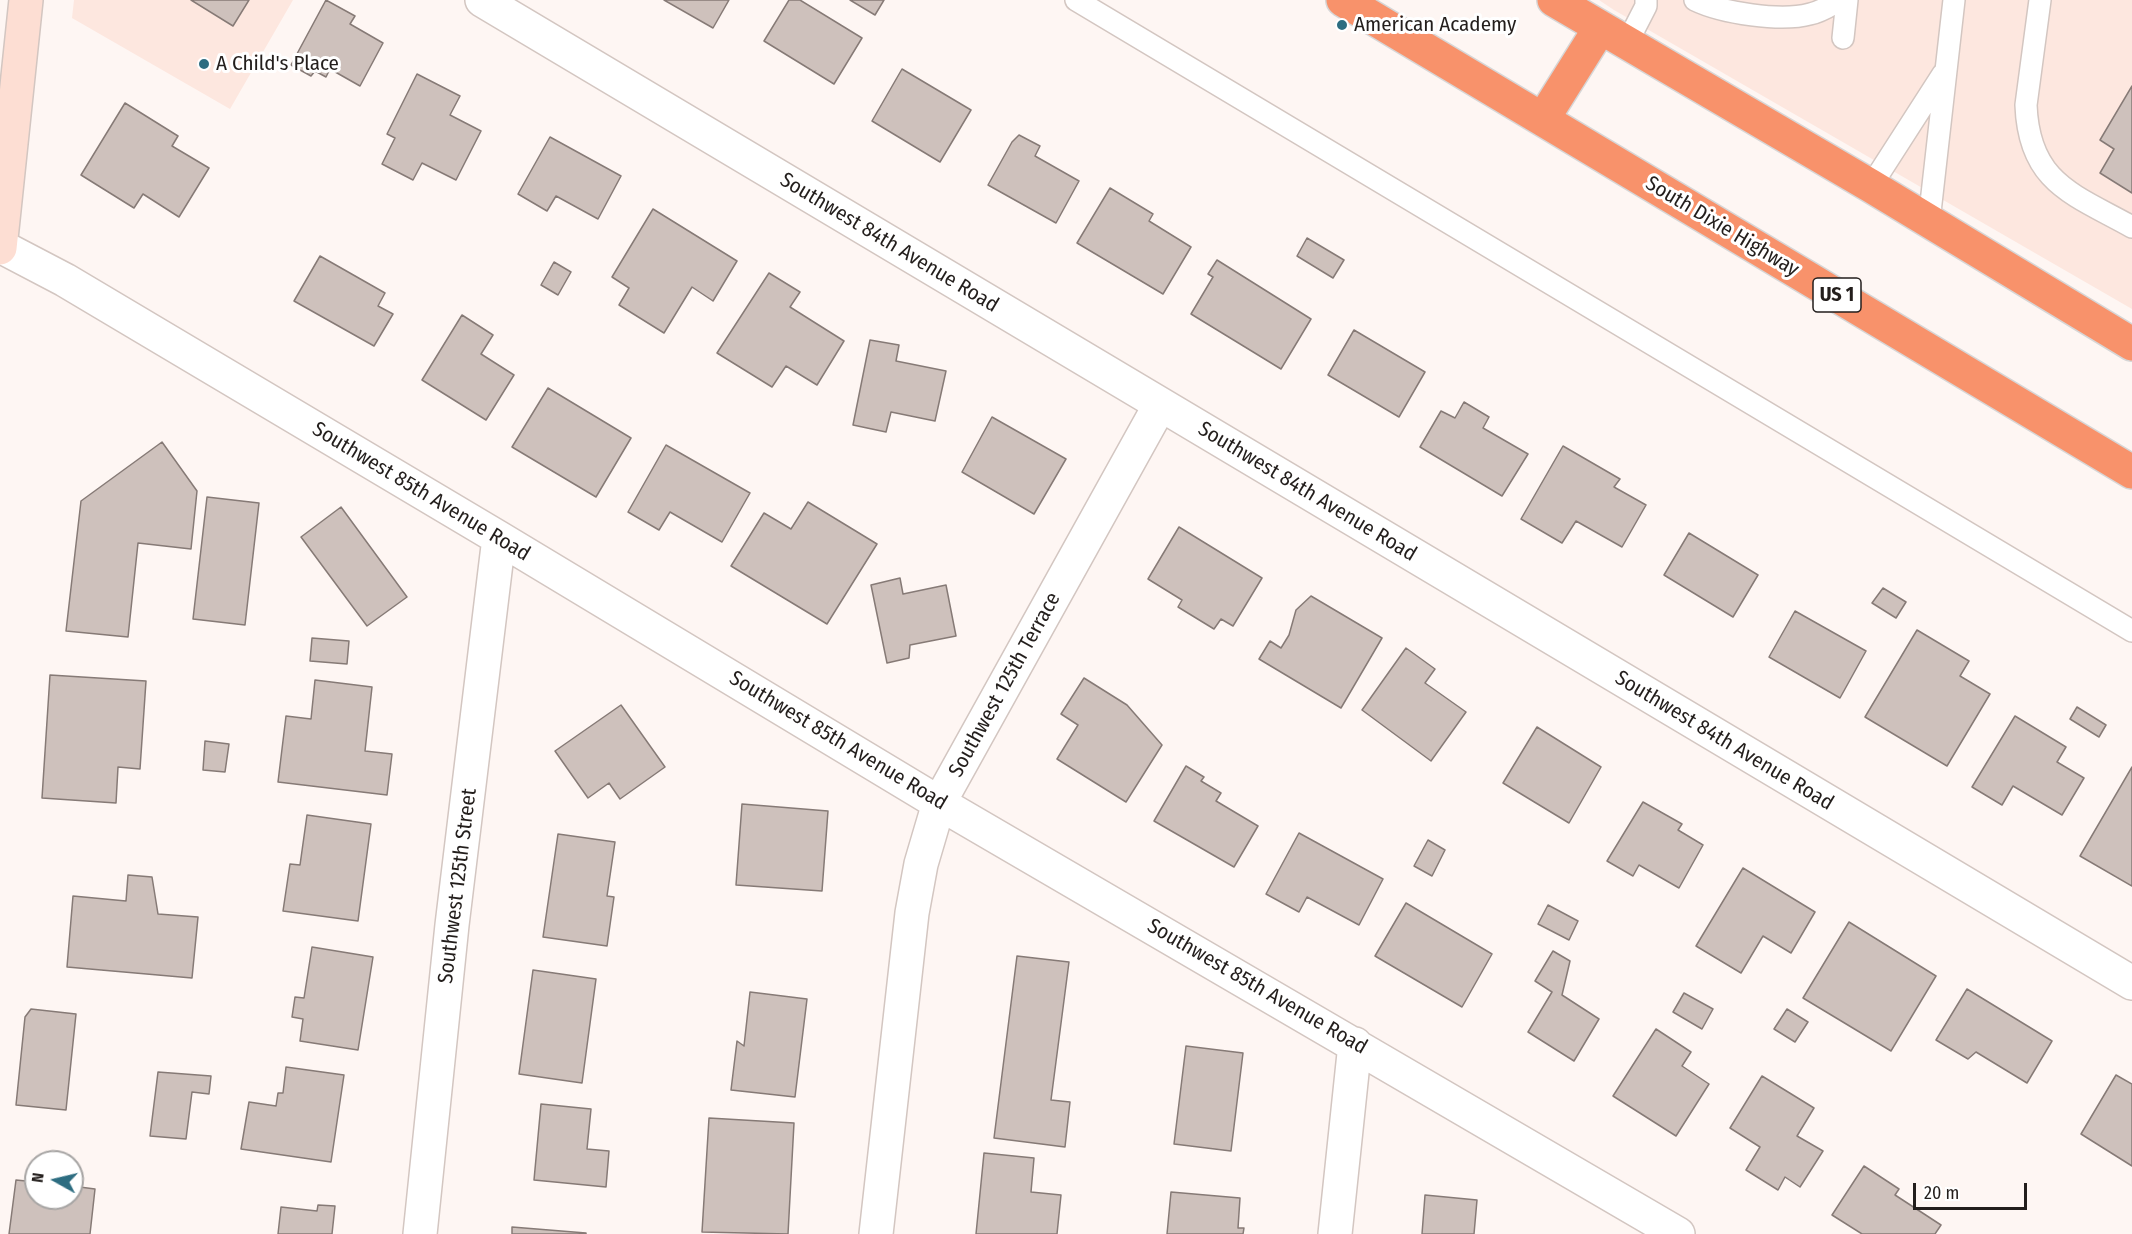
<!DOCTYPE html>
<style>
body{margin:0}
#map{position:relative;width:2132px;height:1234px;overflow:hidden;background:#fef6f3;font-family:"Fira Sans Condensed",sans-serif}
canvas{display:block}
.north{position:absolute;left:24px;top:1150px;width:60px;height:60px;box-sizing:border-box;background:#fff;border:2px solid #a7a5a4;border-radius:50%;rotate:278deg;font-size:16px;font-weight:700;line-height:24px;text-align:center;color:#231e1c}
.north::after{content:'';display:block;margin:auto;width:21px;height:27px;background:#2d6d81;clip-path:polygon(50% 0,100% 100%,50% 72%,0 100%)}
.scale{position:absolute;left:1913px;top:1183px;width:114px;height:27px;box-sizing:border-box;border:3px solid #231e1c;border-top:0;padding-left:8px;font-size:18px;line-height:21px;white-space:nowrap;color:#231e1c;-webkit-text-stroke:4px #fff;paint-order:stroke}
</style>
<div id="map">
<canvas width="2132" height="1234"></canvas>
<div class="north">N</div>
<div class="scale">20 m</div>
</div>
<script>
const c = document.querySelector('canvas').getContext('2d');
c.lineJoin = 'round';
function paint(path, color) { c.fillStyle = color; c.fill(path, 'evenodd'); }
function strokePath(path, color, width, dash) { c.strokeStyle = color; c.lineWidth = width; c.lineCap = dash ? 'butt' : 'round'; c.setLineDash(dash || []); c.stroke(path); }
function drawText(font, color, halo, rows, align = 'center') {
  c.font = font + ' "Fira Sans Condensed",sans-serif'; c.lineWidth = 6; c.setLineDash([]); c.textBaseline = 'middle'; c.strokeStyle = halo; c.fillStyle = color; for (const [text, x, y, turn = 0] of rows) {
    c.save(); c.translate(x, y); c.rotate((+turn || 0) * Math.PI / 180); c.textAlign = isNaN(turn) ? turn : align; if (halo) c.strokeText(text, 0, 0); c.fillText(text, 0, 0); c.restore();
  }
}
paint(new Path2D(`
 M74 0H293L230 109 72 18Z
 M1599 0H2132V309L1614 10Z`), '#fde7df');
const building = new Path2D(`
 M191 0H249L233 26Z
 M326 0 355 16 350 24 383 43 360 86 330 69 326 77 315 71 311 76 291 65Z
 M664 0H729L713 28Z
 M789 0H800L862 38 834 84 764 41Z
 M850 0H884L875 15Z
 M902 69 971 110 940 162 872 121Z
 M417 74 460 96 450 115 481 131 456 180 422 163 413 180 382 164 395 138 387 134Z
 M2132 86V193L2100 173 2114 149 2100 140Z
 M125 103 178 136 172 146 209 168 179 217 143 194 134 208 81 175Z
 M1019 135 1040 146 1035 156 1079 181 1056 223 988 185 1012 142Z
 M550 137 621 176 598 219 556 196 547 211 518 194Z
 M1110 188 1153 214 1149 221 1191 247 1163 294 1077 243Z
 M653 209 737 261 713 301 692 287 664 333 619 305 629 288 612 277Z
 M1307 238 1344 260 1333 278 1297 256Z
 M320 256 385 293 378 306 393 314 374 346 294 301Z
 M1217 260 1311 319 1281 369 1191 314 1213 277 1208 274Z
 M554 262 571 272 558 295 541 285Z
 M769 273 800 292 790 307 844 341 817 385 786 366 772 387 717 353Z
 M462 315 493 335 481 354 514 375 486 420 422 380Z
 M1354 330 1425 372 1399 417 1328 375Z
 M870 340 899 345 896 361 946 371 935 421 891 412 886 432 853 425Z
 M548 388 631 438 596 497 512 447Z
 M1464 402 1489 417 1483 428 1528 454 1502 496 1420 447 1441 411 1455 418Z
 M992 417 1066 459 1034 514 962 472Z
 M162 442 197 491 191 549 138 543 128 637 66 631 81 501Z
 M666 445 750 493 722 542 670 512 659 530 628 512Z
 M1563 446 1620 479 1614 487 1646 505 1622 547 1576 521 1562 543 1521 519Z
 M207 497 259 503 245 625 193 619Z
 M808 502 877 544 827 624 731 566 764 513 791 529Z
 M341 507 407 597 367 626 301 537Z
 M1179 527 1262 578 1233 626 1221 619 1214 629 1178 607 1182 600 1148 579Z
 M1689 533 1758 575 1733 617 1664 575Z
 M900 578 903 594 946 585 956 636 910 645 909 658 887 663 871 585Z
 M1883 588 1906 602 1896 618 1872 603Z
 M1311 596 1382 638 1341 708 1259 659 1270 641 1281 648 1289 635 1296 610Z
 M1795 611 1866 651 1840 698 1769 657Z
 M1917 630 1969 661 1960 676 1990 694 1947 766 1865 717Z
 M312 638 349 641 347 664 310 661Z
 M1406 648 1435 669 1425 683 1466 712 1431 761 1362 710Z
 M50 675 146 681 140 769 118 767 116 803 42 798Z
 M1084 678 1127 705 1162 745 1126 802 1057 759 1078 725 1061 714Z
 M315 680 372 687 365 751 392 754 387 795 278 782 286 716 311 719Z
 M621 705 665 767 620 799 609 783 588 798 555 751Z
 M2077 707 2106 725 2099 737 2070 719Z
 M2015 716 2066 747 2057 762 2084 778 2062 815 2013 786 2002 805 1972 787Z
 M1537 727 1601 767 1569 823 1503 783Z
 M205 741 229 744 225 772 203 770Z
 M1186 766 1204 777 1201 781 1221 793 1216 801 1258 826 1234 867 1154 821Z
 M2132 767V886L2080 856Z
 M1643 802 1682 824 1678 830 1703 845 1679 888 1639 865 1633 876 1607 861Z
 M742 804 828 811 822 891 736 885Z
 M307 815 371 824 358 921 283 911 290 864 300 865Z
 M1299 833 1383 879 1359 925 1307 897 1299 912 1266 894Z
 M558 834 615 842 607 896 614 897 607 946 543 937Z
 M1428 840 1445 850 1432 876 1414 866Z
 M1743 868 1815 912 1791 953 1763 936 1741 973 1696 946Z
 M128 875 152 877 158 914 198 917 192 978 67 967 73 896 126 901Z
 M1406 903 1492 954 1462 1007 1375 956Z
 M1548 905 1578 921 1569 940 1538 924Z
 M1849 922 1936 976 1891 1051 1803 998Z
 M312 947 373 957 358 1050 300 1041 303 1019 292 1017 295 997 304 998Z
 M1553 951 1570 961 1562 995 1599 1019 1574 1061 1528 1032 1552 992 1535 981Z
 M1017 956 1069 962 1051 1100 1070 1102 1065 1147 994 1138Z
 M533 970 596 979 582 1083 519 1074Z
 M1967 989 2052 1041 2027 1083 1976 1052 1968 1059 1936 1040Z
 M750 992 807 999 795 1097 731 1090 737 1041 744 1046Z
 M1684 993 1713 1009 1702 1029 1673 1012Z
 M31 1009 76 1014 66 1110 16 1105 25 1017Z
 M1787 1009 1808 1022 1795 1042 1774 1029Z
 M1656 1029 1691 1052 1682 1066 1709 1084 1676 1136 1613 1096Z
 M1186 1046 1243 1053 1231 1151 1174 1144Z
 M286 1067 344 1075 331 1162 241 1149 249 1102 276 1106 278 1093H283Z
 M158 1072 211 1076 209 1094 192 1092 186 1139 150 1136Z
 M2116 1075 2132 1084V1166L2081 1134Z
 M1762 1076 1814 1108 1797 1136 1823 1151 1800 1187 1785 1177 1778 1190 1746 1170 1760 1147 1730 1128Z
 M541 1104 591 1109 587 1149 609 1151 606 1187 534 1180Z
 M709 1118 794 1123 788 1234 702 1232Z
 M984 1153 1034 1158 1031 1192 1061 1195 1057 1234H976Z
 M1864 1166 1899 1189 1895 1195 1941 1225 1935 1234H1862L1832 1215Z
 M16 1180 36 1182V1198H72V1186L95 1189 90 1234H9Z
 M1171 1192 1240 1198 1238 1228H1244L1243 1234H1167Z
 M1425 1195 1477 1200 1474 1234H1422Z
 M318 1205 335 1206 332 1234H278L281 1207 317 1211Z
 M512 1227 586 1233V1234H512Z`);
paint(building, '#cec1bc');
strokePath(building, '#867a76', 1.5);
const lane = new Path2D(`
 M1076 0 2132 631
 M1695 0C1722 13 1781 22 1810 14 1821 12 1831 5 1840 0
 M2040 0 2026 105C2029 183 2073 194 2132 227
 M1843 38 1847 0
 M1627 43 1646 6V0
 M1871 186 1943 74
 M1929 221 1954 0`);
const street = new Path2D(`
 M482 0 2132 983
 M0 246 65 280 499 538 939 803 1678 1234
 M420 1234 452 925 499 538
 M876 1234 912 913 921 864 939 803 1160 405
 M1335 1234 1355 1044`);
const secondary = new Path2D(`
 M0 248 26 0`);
const highway = new Path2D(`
 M1343 0 2132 472
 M1554 0 1871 186 2132 344
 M1543 119 1600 28`);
strokePath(lane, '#d3c6c1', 24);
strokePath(street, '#d3c6c1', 36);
strokePath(secondary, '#d3c6c1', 36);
strokePath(highway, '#d7d6d6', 36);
strokePath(lane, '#fff', 21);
strokePath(street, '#fff', 33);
strokePath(secondary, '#fdded3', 33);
strokePath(highway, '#f8926b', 33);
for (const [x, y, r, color] of [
 [1342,25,6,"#2d6d81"],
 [204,64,6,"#2d6d81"]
]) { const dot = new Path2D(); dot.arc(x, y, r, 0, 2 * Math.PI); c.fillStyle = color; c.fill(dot); strokePath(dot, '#fff', 2); }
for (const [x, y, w] of [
 [1837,295,48]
]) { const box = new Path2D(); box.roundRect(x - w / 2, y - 17, w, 34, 4.5); c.fillStyle = '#fff'; c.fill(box); strokePath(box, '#231e1c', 1.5); }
drawText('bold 20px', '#231e1c', null, [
 ["US 1",1837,295]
]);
drawText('21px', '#231e1c', '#fff', [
 ["American Academy",1354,25],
 ["A Child's Place",216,64]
], 'left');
drawText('21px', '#231e1c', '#fff', [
 ["South Dixie Highway",1722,227,31],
 ["Southwest 84th Avenue Road",889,243,31],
 ["Southwest 85th Avenue Road",421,492,31],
 ["Southwest 84th Avenue Road",1307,492,31],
 ["Southwest 125th Terrace",1005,685,-61],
 ["Southwest 85th Avenue Road",838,741,31],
 ["Southwest 84th Avenue Road",1724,741,31],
 ["Southwest 125th Street",458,886,-83],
 ["Southwest 85th Avenue Road",1257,987,30]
]);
</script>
